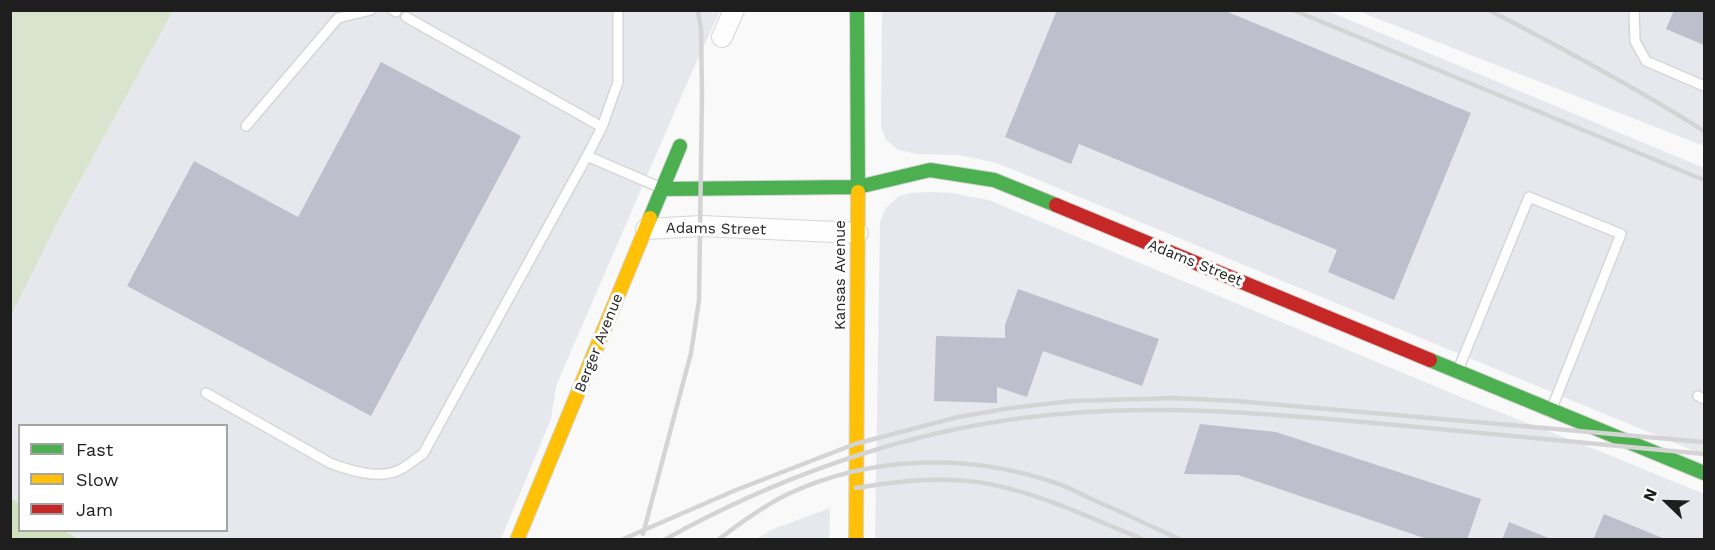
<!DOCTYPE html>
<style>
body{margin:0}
#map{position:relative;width:1715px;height:550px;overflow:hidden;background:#f9f9fa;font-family:"Work Sans",sans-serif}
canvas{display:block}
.frame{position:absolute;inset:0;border:12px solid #1e1e1e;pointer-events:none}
.legend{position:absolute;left:18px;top:424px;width:210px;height:108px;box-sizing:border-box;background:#fff;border:2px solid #a5a5a5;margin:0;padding:8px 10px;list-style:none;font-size:18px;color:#1e1e1e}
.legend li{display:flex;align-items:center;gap:12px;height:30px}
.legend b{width:30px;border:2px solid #a5a5a5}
.north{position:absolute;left:1637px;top:472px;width:60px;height:60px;-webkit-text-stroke:4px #fff;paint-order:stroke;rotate:293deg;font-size:16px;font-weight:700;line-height:24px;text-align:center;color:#1e1e1e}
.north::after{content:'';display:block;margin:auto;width:21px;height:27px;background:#1e1e1e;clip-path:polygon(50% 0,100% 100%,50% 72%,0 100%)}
</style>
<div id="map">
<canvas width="1715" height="550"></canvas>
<div class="frame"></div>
<ul class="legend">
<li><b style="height:8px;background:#4caf50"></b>Fast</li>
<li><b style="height:8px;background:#ffc107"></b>Slow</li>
<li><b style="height:8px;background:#c62828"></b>Jam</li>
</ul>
<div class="north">N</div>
</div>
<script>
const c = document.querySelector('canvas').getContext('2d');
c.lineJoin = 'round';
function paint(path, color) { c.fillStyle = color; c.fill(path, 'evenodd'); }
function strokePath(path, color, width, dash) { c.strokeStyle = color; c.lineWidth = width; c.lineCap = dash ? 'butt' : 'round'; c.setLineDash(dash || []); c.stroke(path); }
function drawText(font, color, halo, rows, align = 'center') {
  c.font = font + ' "Work Sans",sans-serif'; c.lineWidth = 6; c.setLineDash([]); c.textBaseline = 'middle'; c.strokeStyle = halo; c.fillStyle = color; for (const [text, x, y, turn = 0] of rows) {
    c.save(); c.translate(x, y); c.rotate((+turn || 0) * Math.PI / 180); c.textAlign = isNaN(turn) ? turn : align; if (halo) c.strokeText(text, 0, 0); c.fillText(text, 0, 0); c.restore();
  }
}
paint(new Path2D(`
 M712 10V13L720 11 691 74 556 386 551 419 501 539H79L64 531 226 530V426H20L19 504 10 498V315L58 221 173 11Z
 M882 11H1328L1704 168V455L1014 170 996 163 974 158 958 155 917 154 899 150 886 140 881 127Z
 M1358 11H1704V146Z
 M932 192 951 193 989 200 1463 398 1607 454 1704 494V539L875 540 880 222 886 208 898 197 909 193Z
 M830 508 829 539H756L773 529Z`), '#e7e8ed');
paint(new Path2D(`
 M11 10 173 11 58 221 11 315Z`), '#d9e4ce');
paint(new Path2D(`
 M11 498 19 504 20 530 64 531 79 539H11Z`), '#d0e1be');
paint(new Path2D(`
 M1057 10H1223L1471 113 1394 300 1328 272 1337 250 1079 144 1071 164 1005 137Z
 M1674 10H1704V45L1666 29Z
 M381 62 521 136 371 416 127 286 194 161 298 217Z
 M1018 289 1159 339 1142 386 1043 351 1027 397 997 387V403L934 401 936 336 1005 338V325Z
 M1200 424 1276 432 1481 499 1467 540H1430L1238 475 1184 474Z
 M1604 514 1665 539V540H1593Z
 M1509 522 1551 539V540H1502Z`), '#bdc0cc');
const lane = new Path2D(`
 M393 10 396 12
 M1634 10 1635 41 1646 61 1704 86
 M246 126 338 18 371 10
 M602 127 618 82V10
 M587 156 659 187
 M1458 370 1529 197 1621 234 1552 408
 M206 393 330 463C351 471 382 481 403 468 410 464 416 458 423 454L587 156 602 127 406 17
 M1698 396 1704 399`);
const street = new Path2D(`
 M722 37 734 10
 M646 229 701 226 858 233`);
const fast = new Path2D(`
 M857 10 858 192
 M662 189 858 187 930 170 994 180 1056 205
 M650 218 680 146
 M1430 360 1704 473`);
const slow = new Path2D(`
 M517 540 650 218
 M856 540 858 192`);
const jam = new Path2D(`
 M1056 205 1430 360`);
strokePath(lane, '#d6d6d6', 12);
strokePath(street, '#d6d6d6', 22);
strokePath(fast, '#d6d6d6', 16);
strokePath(slow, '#d6d6d6', 16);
strokePath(jam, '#d6d6d6', 16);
strokePath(lane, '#fefefe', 9);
strokePath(street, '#fefefe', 20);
strokePath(fast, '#4caf50', 14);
strokePath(slow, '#ffc107', 14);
strokePath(jam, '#c62828', 14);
strokePath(new Path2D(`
 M1293 10 1704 180
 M1489 10C1562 48 1635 87 1704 131
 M856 488C898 481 941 476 984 483 1040 493 1091 518 1144 540
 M643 534 691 353 699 300 702 94 701 30 698 10
 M621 540 736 490 855 444 958 417 1011 408 1072 401 1173 398 1236 401 1704 442
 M664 540C773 479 898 434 1022 418 1146 402 1262 413 1385 424 1491 434 1598 444 1704 454
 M718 540C740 523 762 507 786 495 870 455 969 453 1056 483 1071 488 1084 496 1098 502 1126 514 1153 527 1181 540`), '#d4d4d5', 4.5);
drawText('15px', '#1e1e1e', '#fff', [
 ["Adams Street",716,229,1],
 ["Adams Street",1195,263,22],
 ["Kansas Avenue",841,275,-90],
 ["Berger Avenue",599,343,-68]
]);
</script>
